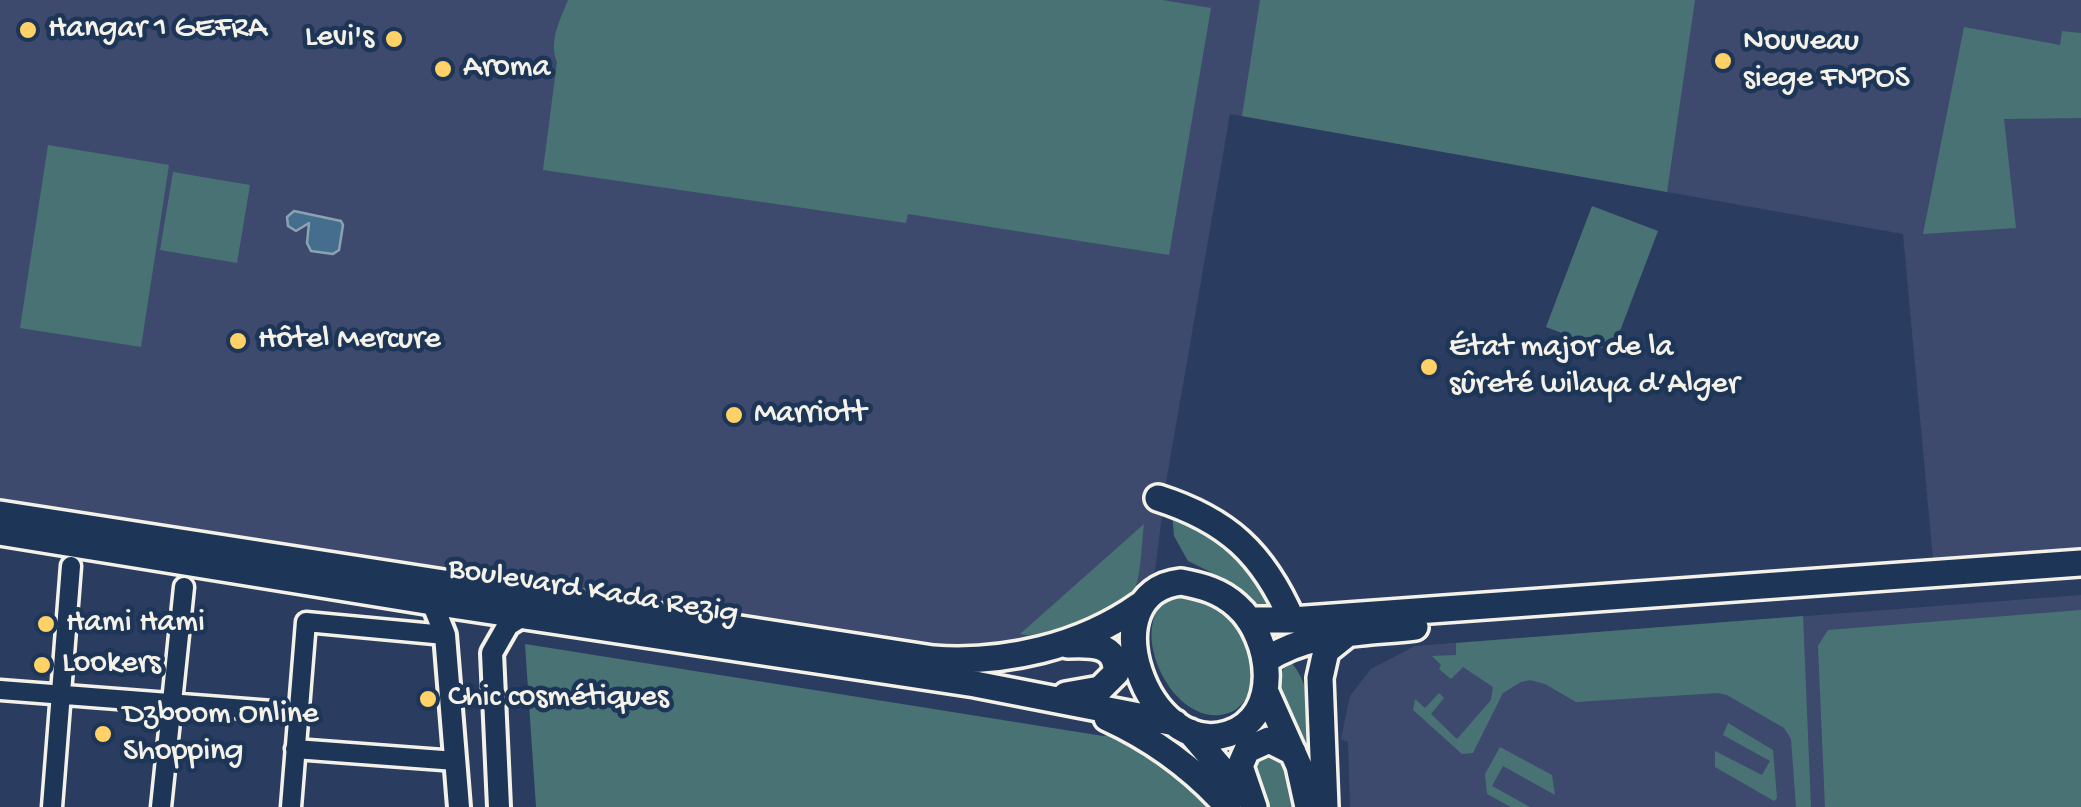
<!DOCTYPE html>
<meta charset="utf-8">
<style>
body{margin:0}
canvas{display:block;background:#2a3d60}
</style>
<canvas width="2081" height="807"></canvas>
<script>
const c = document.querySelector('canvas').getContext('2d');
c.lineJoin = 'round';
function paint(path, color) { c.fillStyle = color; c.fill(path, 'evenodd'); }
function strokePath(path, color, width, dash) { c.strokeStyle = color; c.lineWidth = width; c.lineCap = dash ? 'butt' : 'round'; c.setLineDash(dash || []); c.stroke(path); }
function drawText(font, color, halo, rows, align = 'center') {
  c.font = font + ' "Gochi Hand",sans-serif'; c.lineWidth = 9; c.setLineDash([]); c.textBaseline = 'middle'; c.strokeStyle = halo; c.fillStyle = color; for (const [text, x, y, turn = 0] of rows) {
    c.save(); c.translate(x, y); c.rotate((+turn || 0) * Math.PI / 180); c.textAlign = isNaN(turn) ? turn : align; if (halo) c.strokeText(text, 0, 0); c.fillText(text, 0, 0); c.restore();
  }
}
paint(new Path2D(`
 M0 0H2081V551L1933 558 1903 234 1230 114 1166 482 1155 570 1149 584 1129 605 1046 639 961 650 938 647 0 504Z
 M2081 595V807H1350L1348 742 1341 739 1350 696 1371 669 1415 646Z`), '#3e4a6d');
paint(new Path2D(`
 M568 0H1162L1211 8 1169 255 908 214 906 223 543 170 557 62C548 42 561 18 568 0Z
 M1260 0H1695L1667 192 1242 116Z
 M1964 27 2060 45 2062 31 2081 33V118L2004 119 2016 228 1923 234Z
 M48 145 169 165 141 347 20 328Z
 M173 172 250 185 237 263 160 250Z
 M1592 206 1658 231 1612 352 1546 327Z
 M1172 512 1219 529 1281 608 1255 604 1229 581 1188 561 1174 536Z
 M1144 524C1141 545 1142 577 1132 596 1122 614 1039 640 1020 634Z
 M1186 593C1205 599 1219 604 1232 619 1252 643 1266 710 1220 715 1162 721 1118 602 1186 593Z
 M2081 610V807H1825L1818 646 1828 630Z
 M1803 616 1811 807H1796L1791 739 1784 728 1727 695 1718 693 1576 702 1545 684 1530 680 1521 682 1503 693 1473 753 1462 754 1413 710 1415 699 1425 708 1439 693 1444 698 1431 714 1457 739 1491 700 1493 687 1463 667 1451 679 1439 669 1441 665 1432 656 1456 655V643Z
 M525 644 1103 736 1120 733 1172 769 1211 807H536Z
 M1291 662C1321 697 1313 764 1316 807 1306 780 1273 707 1277 681 1279 673 1285 667 1291 662Z
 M1728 723 1773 750 1777 798 1774 801 1715 767V751L1762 775 1770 761 1723 735Z
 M1500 747 1552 775 1555 795 1503 766 1492 786 1530 807H1511L1487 794 1485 774Z
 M1281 750 1300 807H1263L1248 760Z`), '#497275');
const water = new Path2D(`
 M294 211 341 221 343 225 339 250 333 254 311 251 307 243 309 223 296 231 288 226 287 217Z`);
paint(water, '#456d8d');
strokePath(water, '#8ba2b1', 2.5);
const minor = new Path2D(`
 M0 690 298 713
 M295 749 456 761
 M52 807 71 566
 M161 807 184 587
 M291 807 306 622 445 635`);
const tertiary = new Path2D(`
 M432 602 445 635 459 807
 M499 807 492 653 508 625 524 615`);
const secondary = new Path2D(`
 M1158 498C1227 520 1263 553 1292 620
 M0 514 933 659C1004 664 1081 647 1140 605
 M0 532 432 602 975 684 1175 723
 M1181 582C1202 586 1221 591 1237 606 1272 637 1283 716 1228 734 1147 760 1088 592 1181 582Z
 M1249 620H1292L2081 563
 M1266 660C1309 631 1365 633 1415 627
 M1265 690 1299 766 1308 807
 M1066 695 1100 689 1116 673C1117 643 1091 644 1068 645
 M1107 718C1153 739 1194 769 1228 807
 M1190 732 1242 793
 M1254 807 1240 766 1247 750 1269 740 1293 752
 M1325 807 1320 678 1326 651 1346 635`);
strokePath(minor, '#f4f1e8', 25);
strokePath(tertiary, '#f4f1e8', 28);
strokePath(secondary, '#f4f1e8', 32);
strokePath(minor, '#1d3557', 18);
strokePath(tertiary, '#1d3557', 20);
strokePath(secondary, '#1d3557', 25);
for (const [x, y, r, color] of [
 [28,30,10,"#ffd166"],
 [394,39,10,"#ffd166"],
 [1723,61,10,"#ffd166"],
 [443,69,10,"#ffd166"],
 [238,341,10,"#ffd166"],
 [1429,367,10,"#ffd166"],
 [734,415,10,"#ffd166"],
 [46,624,10,"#ffd166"],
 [42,665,10,"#ffd166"],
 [428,699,10,"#ffd166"],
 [103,734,10,"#ffd166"]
]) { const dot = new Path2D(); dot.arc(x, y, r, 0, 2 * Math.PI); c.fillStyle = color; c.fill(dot); strokePath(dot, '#1d3557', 4); }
drawText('32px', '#f4f1e8', '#1d3557', [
 ["Hangar 1 GEFRA",48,30],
 ["Levi's",374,39,"right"],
 ["Nouveau",1743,43],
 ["siege FNPOS",1743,80],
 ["Aroma",463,69],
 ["Hôtel Mercure",258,341],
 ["État major de la",1449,349],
 ["sûreté wilaya d’Alger",1449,386],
 ["Marriott",754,415],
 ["Hami Hami",66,624],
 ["Lookers",62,665],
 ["Chic cosmétiques",448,699],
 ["Dzboom Online",123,716],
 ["Shopping",123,753]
], 'left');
drawText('32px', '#f4f1e8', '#1d3557', [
 ["Boulevard Kada Rezig",593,593,9]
]);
</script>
